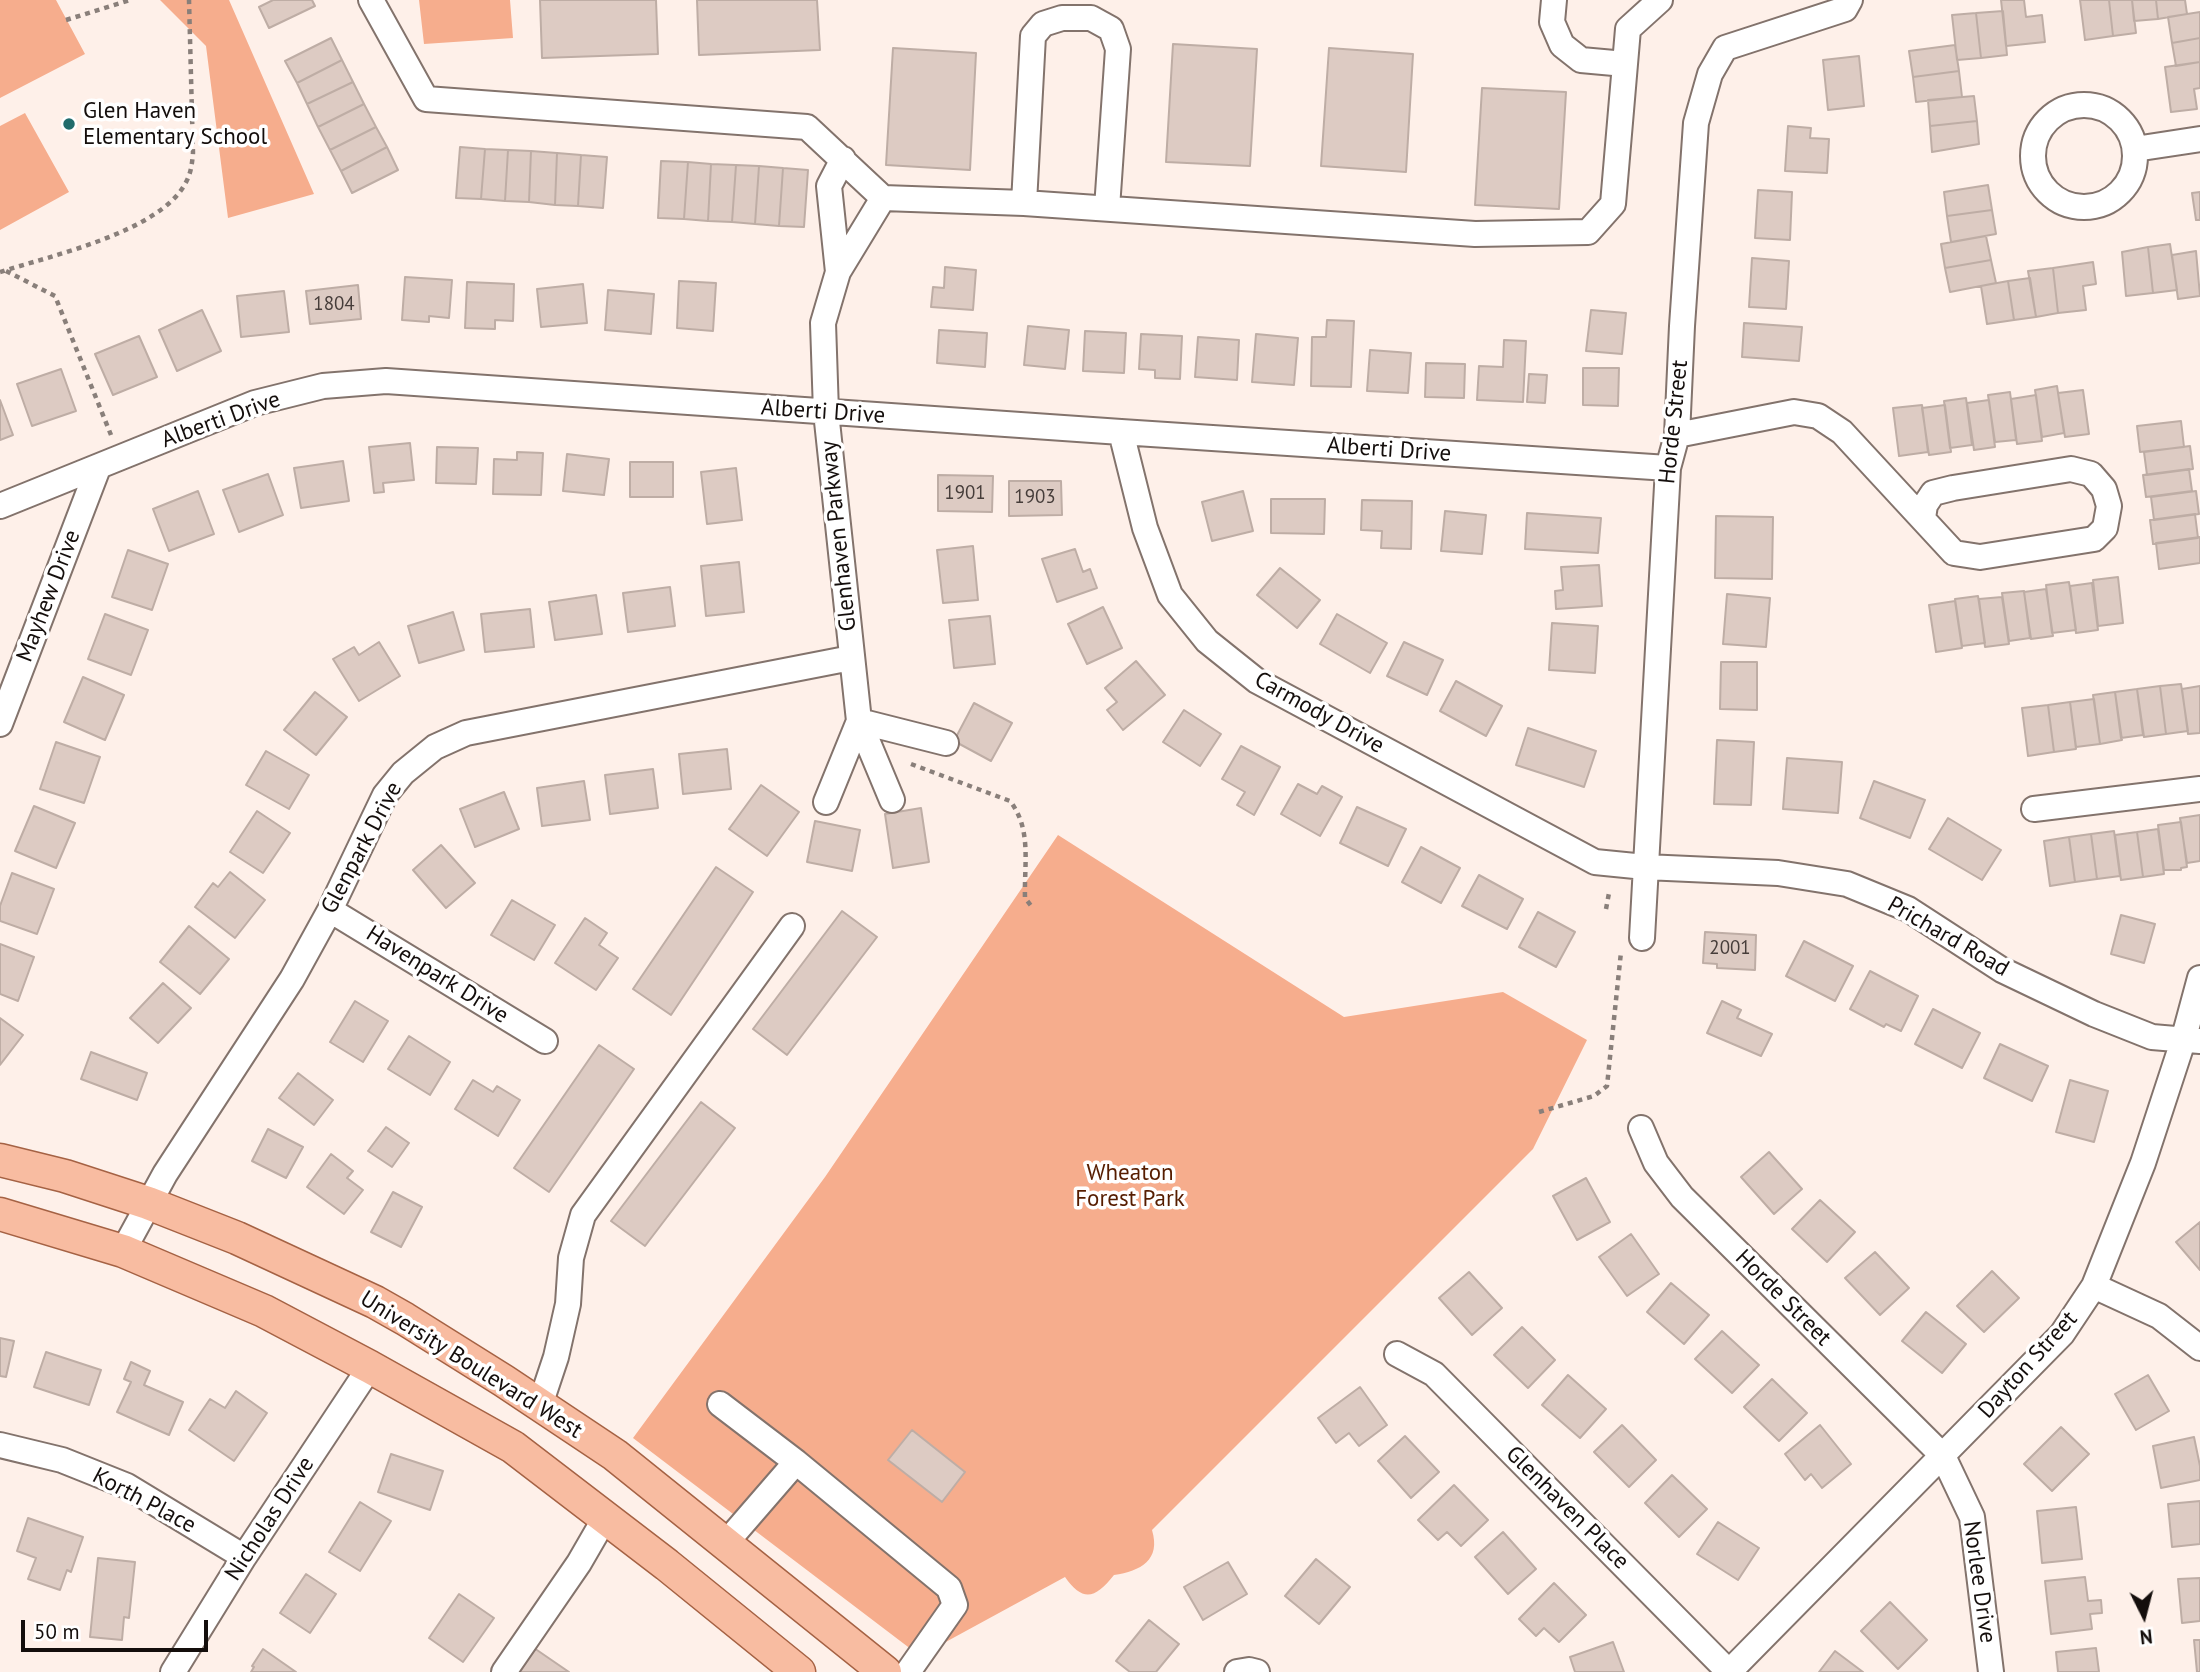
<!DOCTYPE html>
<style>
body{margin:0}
#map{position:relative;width:2200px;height:1672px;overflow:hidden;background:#fef0e9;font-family:"PT Sans",sans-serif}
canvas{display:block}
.north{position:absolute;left:2109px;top:1581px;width:70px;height:70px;-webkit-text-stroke:5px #fff;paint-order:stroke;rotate:174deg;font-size:19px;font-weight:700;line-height:28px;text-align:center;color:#140e0c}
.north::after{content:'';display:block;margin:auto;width:24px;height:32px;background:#140e0c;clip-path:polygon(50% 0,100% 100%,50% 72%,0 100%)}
.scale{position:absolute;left:21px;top:1620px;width:187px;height:32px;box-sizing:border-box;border:4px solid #140e0c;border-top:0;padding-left:9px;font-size:21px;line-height:24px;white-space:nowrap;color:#140e0c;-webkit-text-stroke:5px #fff;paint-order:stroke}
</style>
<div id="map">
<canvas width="2200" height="1672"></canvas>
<div class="north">N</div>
<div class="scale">50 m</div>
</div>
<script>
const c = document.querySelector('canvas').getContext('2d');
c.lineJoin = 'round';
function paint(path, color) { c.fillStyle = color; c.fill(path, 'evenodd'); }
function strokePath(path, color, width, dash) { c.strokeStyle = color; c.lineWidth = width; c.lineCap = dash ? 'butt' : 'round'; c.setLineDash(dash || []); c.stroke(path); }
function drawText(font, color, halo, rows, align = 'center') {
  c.font = font + ' "PT Sans",sans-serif'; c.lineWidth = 7; c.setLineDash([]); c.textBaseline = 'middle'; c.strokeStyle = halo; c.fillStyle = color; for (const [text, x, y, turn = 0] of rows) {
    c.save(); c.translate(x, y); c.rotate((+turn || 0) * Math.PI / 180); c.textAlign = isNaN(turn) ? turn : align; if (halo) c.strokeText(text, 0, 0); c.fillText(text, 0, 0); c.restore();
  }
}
paint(new Path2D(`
 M0 0H56L85 54 0 98Z
 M160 0H229L314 194 228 218 206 46Z
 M419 0H510L513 38 424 44Z
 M25 113 69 192 0 230V126Z
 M1058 835 1344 1017 1503 992 1587 1040 1533 1149 1152 1530C1161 1560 1141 1571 1114 1575 1096 1598 1083 1603 1065 1577L920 1656 633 1438 825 1177Z`), '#f6ad8d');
const building = new Path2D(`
 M273 0H312L315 6 269 28 259 7Z
 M540 0H656L658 54 542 58Z
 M697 0H817L820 50 699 55Z
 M2001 0H2024L2026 17 2042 15 2045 42 2006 46Z
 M2080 0H2109L2113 36 2085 40Z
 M2109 0H2132L2136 33 2113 36Z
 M2132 0H2156L2158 19 2134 21Z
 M2156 0H2185L2187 14 2158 19Z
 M2003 11 2007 55 1981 58 1976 13Z
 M2200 12V38L2172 43 2168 17Z
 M1976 13 1981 58 1957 60 1952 15Z
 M331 38 342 60 297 83 285 61Z
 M2200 38V62L2176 66 2172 43Z
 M1173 44 1257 49 1250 166 1166 162Z
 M1955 45 1959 71 1913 77 1909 51Z
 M893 48 976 53 970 170 886 165Z
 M1329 48 1413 54 1406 172 1321 166Z
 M1859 56 1864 106 1828 110 1823 60Z
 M342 60 353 82 307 104 297 83Z
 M2200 62V88L2194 89 2197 109 2171 112 2165 67Z
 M1959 71 1962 97 1916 102 1913 77Z
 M353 82 364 104 318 127 307 104Z
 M1482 88 1566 92 1559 209 1475 205Z
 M1974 96 1977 121 1930 126 1928 100Z
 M364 104 376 127 330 150 318 127Z
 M1977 121 1979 144 1932 152 1930 126Z
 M1788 126 1811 128 1810 138 1829 139 1827 173 1785 171Z
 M376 127 387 147 341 171 330 150Z
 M387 147 398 170 352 193 341 171Z
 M460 147 485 149 481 199 456 198Z
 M485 149 508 150 505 201 481 199Z
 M508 150 531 151 529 202 505 201Z
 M531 151 557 153 555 205 529 202Z
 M557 153 581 155 578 206 555 205Z
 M581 155 607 157 603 208 578 206Z
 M661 161 688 162 684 219 658 218Z
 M688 162 711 164 708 221 684 219Z
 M711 164 736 165 732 222 708 221Z
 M736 165 759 166 755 224 732 222Z
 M759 166 783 168 779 226 755 224Z
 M783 168 808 170 804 227 779 226Z
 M1988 185 1992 210 1947 216 1944 192Z
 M1758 190 1792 192 1790 240 1755 238Z
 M2200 192V220H2196L2192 193Z
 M1992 210 1996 234 1951 242 1947 216Z
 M1986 236 1991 260 1945 268 1941 244Z
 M2170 244 2177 290 2153 293 2148 247Z
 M2148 247 2153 293 2126 296 2122 252Z
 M2196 251 2200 296 2178 299 2172 255Z
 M1752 258 1789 261 1786 309 1749 307Z
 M1991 260 1996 283 1950 292 1945 268Z
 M2093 262 2096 284 2083 286 2086 310 2058 313 2053 268Z
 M945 267 976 270 973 310 931 307 933 287 944 288Z
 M2053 268 2058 313 2036 317 2028 271Z
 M405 277 452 280 449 318 429 316V322L402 320Z
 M2030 278 2036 317 2014 320 2008 281Z
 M679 281 716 283 713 331 677 328Z
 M2008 281 2014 320 1987 324 1981 286Z
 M467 282 514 284 513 321 495 320V329L465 328Z
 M583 284 587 323 541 327 537 289Z
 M358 285 361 319 310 324 306 291Z
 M608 290 654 294 651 334 605 330Z
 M284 291 289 332 241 337 237 296Z
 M202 310 221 351 177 371 159 330Z
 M1591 310 1626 313 1622 354 1586 351Z
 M1327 320 1354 321 1351 387 1311 386 1312 337H1326Z
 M1744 323 1802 327 1799 361 1742 357Z
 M1028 326 1069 330 1065 369 1024 365Z
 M939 330 987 333 985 367 937 363Z
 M1085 331 1126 333 1124 373 1083 371Z
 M1141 334 1182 336 1180 379 1155 378V370L1139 369Z
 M1256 334 1298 338 1294 385 1252 382Z
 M139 336 157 377 113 395 95 354Z
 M1198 337 1239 340 1237 380 1195 377Z
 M1504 340 1526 341 1523 402 1477 400 1479 366 1503 367Z
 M1370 350 1411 353 1408 393 1367 391Z
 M1426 363 1465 364 1464 398 1425 397Z
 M1583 368H1619L1618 406 1583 405Z
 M61 369 76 411 32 426 17 384Z
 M1529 374 1547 375 1545 403 1527 402Z
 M2057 386 2064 433 2042 437 2035 390Z
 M2083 390 2089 434 2065 437 2058 393Z
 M2010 392 2016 440 1995 442 1988 395Z
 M2036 395 2042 441 2017 444 2011 399Z
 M1966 398 1972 445 1950 448 1944 401Z
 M0 400 13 435 0 440Z
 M1989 400 1995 447 1974 450 1967 403Z
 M1922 405 1928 452 1899 456 1893 408Z
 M1945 405 1951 452 1929 455 1922 408Z
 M2181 421 2184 447 2140 452 2137 426Z
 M410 443 414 480 383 483 384 492 374 493 369 447Z
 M2190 446 2193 469 2147 475 2144 452Z
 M437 447 478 448 476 484 436 483Z
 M517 452 543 453 541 495 493 494 494 459 517 460Z
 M567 454 609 459 604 495 563 491Z
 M343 461 349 501 301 508 294 468Z
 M630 462H673V497H630Z
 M736 468 742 520 707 524 701 472Z
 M2189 469 2192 491 2146 497 2143 475Z
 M268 474 283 515 239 532 223 490Z
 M938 475 993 476 992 512 938 511Z
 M1009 481H1061L1062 515 1009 516Z
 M198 491 214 534 169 551 153 509Z
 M1243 491 1253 531 1212 541 1202 502Z
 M2196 491 2199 514 2154 520 2151 497Z
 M1271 499H1325L1324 534 1271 533Z
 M1362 500 1412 501 1411 549 1381 548 1382 531 1361 530Z
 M1445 511 1486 515 1482 554 1441 551Z
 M1527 513 1601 518 1598 553 1525 549Z
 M2195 514 2198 538 2153 544 2150 520Z
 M1716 516 1773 517 1772 579 1715 578Z
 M2200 537V563L2159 569 2156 543Z
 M973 546 978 600 943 603 937 550Z
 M1075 549 1083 572 1090 569 1097 588 1057 602 1042 559Z
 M128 550 168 564 152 610 112 597Z
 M739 562 744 612 706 616 701 566Z
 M1599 565 1602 606 1556 609 1555 591 1563 590 1561 567Z
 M1280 568 1320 600 1297 628 1257 595Z
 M2118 577 2123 623 2098 626 2093 580Z
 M2069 582 2076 630 2052 633 2046 585Z
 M2092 583 2098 630 2076 633 2070 586Z
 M670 587 675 626 628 632 623 593Z
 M2046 589 2053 636 2031 639 2024 592Z
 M2024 591 2030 638 2009 641 2002 593Z
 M1727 594 1770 598 1766 647 1723 644Z
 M596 595 602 634 555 640 549 602Z
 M1978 596 1985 643 1962 646 1955 599Z
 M2002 597 2009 644 1985 647 1979 599Z
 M1955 601 1962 648 1936 652 1929 605Z
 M1103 607 1122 648 1087 664 1068 624Z
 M530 609 534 647 485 652 481 614Z
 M453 612 464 650 419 663 408 626Z
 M105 614 148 630 131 675 88 659Z
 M1337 614 1387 643 1370 673 1320 644Z
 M990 616 995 664 954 668 949 620Z
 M1552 623 1598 626 1595 673 1549 670Z
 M379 642 400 676 359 701 333 659 354 647 359 655Z
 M1404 642 1443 660 1427 695 1387 676Z
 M1136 661 1165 695 1123 730 1107 710 1117 702 1105 688Z
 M1721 662H1757V710L1720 709Z
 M83 677 124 695 105 740 64 722Z
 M1456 681 1502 706 1486 736 1440 711Z
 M2181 684 2188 731 2166 734 2160 686Z
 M2160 686 2166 734 2144 737 2137 689Z
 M2200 686V733L2188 734 2182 689Z
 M2137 689 2143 735 2121 738 2115 692Z
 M315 692 347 717 316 755 284 730Z
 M2115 692 2122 740 2100 744 2093 695Z
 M2094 699 2100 744 2076 747 2070 702Z
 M2070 702 2076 749 2054 752 2048 705Z
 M974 703 1012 723 991 761 954 741Z
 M2048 705 2054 752 2028 756 2022 708Z
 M1184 710 1221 734 1200 766 1163 742Z
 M1528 728 1596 751 1584 787 1516 765Z
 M1717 740 1754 742 1751 805 1714 804Z
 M56 742 100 757 84 803 40 789Z
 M1241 746 1280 767 1254 815 1237 805 1245 792 1222 779Z
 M727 749 731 789 683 794 679 754Z
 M266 751 309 775 289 809 246 785Z
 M1787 758 1842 762 1838 813 1783 809Z
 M653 769 658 808 610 814 605 775Z
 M584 781 590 820 542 826 537 788Z
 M1874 781 1925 800 1910 838 1860 818Z
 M1298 784 1317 794 1322 786 1342 797 1320 836 1281 814Z
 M761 785 799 812 767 856 729 829Z
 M504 792 519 829 475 847 460 809Z
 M34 806 75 823 56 868 15 851Z
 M1357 807 1406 829 1388 866 1340 843Z
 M921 808 929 862 893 868 885 814Z
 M257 811 290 833 263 873 230 852Z
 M2200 815V861L2187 863 2180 818Z
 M1948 818 2001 850 1982 880 1929 849Z
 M815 821 860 830 852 871 807 862Z
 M2181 822 2187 867 2181 868V870H2164L2158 825Z
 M2158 829 2164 874 2143 877 2137 832Z
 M2114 831 2120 876 2097 879 2091 834Z
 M2137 832 2143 877 2121 880 2115 835Z
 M2091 834 2097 879 2075 882 2069 837Z
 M2069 837 2075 882 2050 886 2044 841Z
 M441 845 475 883 446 908 413 870Z
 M1421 847 1460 868 1441 903 1402 882Z
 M716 867 753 892 671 1015 633 989Z
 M230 872 265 900 235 938 195 907 213 883 218 887Z
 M12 873 54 889 37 934 0 921V906Z
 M1479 875 1523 899 1507 929 1462 906Z
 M512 900 555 925 534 960 491 935Z
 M842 911 877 937 787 1055 753 1029Z
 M1538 912 1575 932 1556 967 1519 947Z
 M2121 915 2155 924 2144 963 2111 954Z
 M585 918 607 933 599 945 618 958 596 990 555 963Z
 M189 926 229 959 200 994 160 962Z
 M1705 932 1756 935 1755 970 1717 968V964L1703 963Z
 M1804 941 1853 966 1835 1001 1786 976Z
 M0 944 34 957 18 1001 0 994Z
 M1870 971 1918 996 1901 1031 1886 1024 1884 1027 1850 1009Z
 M163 983 191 1008 158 1043 130 1018Z
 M355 1001 388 1021 363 1062 330 1042Z
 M1722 1001 1741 1010 1737 1018 1772 1034 1761 1056 1707 1033Z
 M1933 1009 1980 1033 1962 1068 1915 1044Z
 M0 1018 23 1035 0 1065Z
 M409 1036 450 1062 430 1095 388 1069Z
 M2000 1044 2048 1066 2032 1101 1984 1078Z
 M599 1045 634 1069 549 1192 514 1168Z
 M91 1052 147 1073 137 1100 81 1079Z
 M298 1073 333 1100 314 1125 279 1098Z
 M473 1080 493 1092 497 1086 520 1100 498 1136 455 1109Z
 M2070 1080 2108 1091 2094 1142 2056 1132Z
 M701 1102 735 1128 645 1246 611 1221Z
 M386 1127 409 1143 392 1167 368 1151Z
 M268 1129 303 1147 286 1178 252 1161Z
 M1769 1152 1802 1189 1774 1214 1741 1177Z
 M331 1154 353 1171 347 1178 363 1190 344 1214 307 1187Z
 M1586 1178 1610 1222 1577 1240 1553 1196Z
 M393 1192 422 1207 401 1247 371 1232Z
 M1820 1200 1855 1232 1827 1262 1792 1229Z
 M2200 1222V1270L2176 1242Z
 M1631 1234 1659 1274 1627 1296 1599 1257Z
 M1875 1252 1909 1288 1880 1315 1845 1278Z
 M1992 1271 2019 1298 1984 1332 1957 1306Z
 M1469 1272 1502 1308 1472 1335 1439 1298Z
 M1671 1283 1709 1315 1684 1344 1647 1312Z
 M1926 1312 1966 1344 1942 1373 1902 1341Z
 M1522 1327 1555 1360 1528 1388 1494 1355Z
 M1722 1331 1759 1365 1732 1393 1695 1359Z
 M0 1338 14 1341 6 1377 0 1376Z
 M46 1352 101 1370 89 1405 34 1387Z
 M131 1362 150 1371 144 1385 183 1402 169 1435 117 1412 131 1382 124 1379Z
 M1568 1375 1606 1409 1580 1438 1542 1405Z
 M2148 1375 2169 1411 2136 1430 2115 1394Z
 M1772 1379 1807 1413 1779 1441 1744 1407Z
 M1360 1387 1387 1425 1359 1446 1349 1433 1336 1443 1318 1418Z
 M236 1391 267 1413 234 1461 189 1430 210 1399 225 1408Z
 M1622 1425 1656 1460 1629 1487 1594 1452Z
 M1820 1425 1851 1464 1822 1488 1811 1474 1805 1480 1785 1454Z
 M2061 1427 2089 1454 2052 1491 2024 1464Z
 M912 1430 965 1472 942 1502 888 1460Z
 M1405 1436 1439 1472 1411 1498 1378 1461Z
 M2194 1437 2200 1466V1480L2161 1488 2153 1446Z
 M391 1454 443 1471 430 1510 378 1492Z
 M1672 1475 1707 1509 1679 1537 1645 1503Z
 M1454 1485 1488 1520 1461 1546 1447 1532 1438 1540 1418 1520Z
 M2200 1501V1544L2172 1547 2168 1504Z
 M360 1502 391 1521 360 1571 329 1552Z
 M2076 1507 2082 1559 2042 1563 2037 1511Z
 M28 1518 83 1537 71 1572 67 1570 60 1590 28 1579 36 1558 17 1551Z
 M1718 1522 1759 1548 1738 1580 1697 1554Z
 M1503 1532 1536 1569 1508 1594 1475 1557Z
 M98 1558 135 1562 129 1618 124 1617 122 1640 90 1637Z
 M1316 1559 1350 1587 1319 1624 1285 1596Z
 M1228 1562 1247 1594 1203 1620 1184 1587Z
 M306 1574 336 1594 310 1633 280 1613Z
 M2085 1577 2088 1601 2101 1600 2102 1613 2090 1614 2092 1629 2051 1634 2045 1581Z
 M2200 1578V1621L2182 1623 2178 1579Z
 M1554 1583 1586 1615 1559 1642 1544 1628 1536 1636 1519 1619Z
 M459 1594 494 1618 463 1662 429 1638Z
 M1890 1602 1927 1640 1898 1669 1861 1631Z
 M1149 1620 1179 1644 1156 1672H1130L1116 1661Z
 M2194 1640H2200V1672H2197Z
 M1613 1642 1624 1672H1575L1570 1657Z
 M534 1648 569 1672H518Z
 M2096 1648 2099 1672H2058L2056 1652Z
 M263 1649 296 1672H251L254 1667 252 1666Z
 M1835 1651 1863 1672H1819Z`);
paint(building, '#ddcbc3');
strokePath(building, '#beada5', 2);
const minor = new Path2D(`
 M371 0 426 99 807 127 883 198 1024 203 1475 234 1588 232 1613 204 1628 29 1660 0
 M1554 0 1552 22 1562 45 1581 60 1625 64
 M2033 156a51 51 0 1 1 102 0a51 51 0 1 1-102 0Z
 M2135 149 2200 139
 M883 198 838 272 823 323 826 412 859 721 892 800
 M1024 203 1033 36 1043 24 1062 18H1091L1111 29 1118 49 1107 208
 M838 272 829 186 843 159
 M1121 432 1145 528 1170 595 1207 641 1257 681 1595 862 1645 867 1778 873 1847 884 1908 909 2002 970 2094 1014 2152 1037 2200 1041
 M1677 435 1794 412 1818 416 1842 432 1954 553 1980 557 2094 539 2105 528 2109 506 2104 489 2091 474 2071 469 1953 488 1933 493 1925 505 1923 518
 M0 506 255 403 323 386 386 381 1121 432 1668 468
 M859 721 946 743
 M0 724 98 468
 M826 802 859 721
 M2034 809 2200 789
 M330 910 545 1041
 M1642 938 1668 468 1677 435 1682 326 1696 123 1710 74 1725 48 1845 9 1850 0
 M1641 1128 1656 1163 1682 1197 1943 1456 1972 1517 1991 1672
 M123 1251 165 1174 292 979 330 910 385 795 403 773 435 747 466 733 851 658
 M2094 1286 2159 1316 2200 1348
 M1397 1354 1434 1374 1729 1672
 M720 1404 796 1462
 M540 1405 556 1357 568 1304 571 1258 583 1215 792 926
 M0 1445 62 1460 127 1486 244 1557
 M725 1544 796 1462 949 1588 955 1605 908 1672
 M173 1672 244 1557 370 1367
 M504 1672 579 1563 605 1518
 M1237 1672 1249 1670 1257 1672
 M1729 1672 2062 1334 2094 1286 2143 1163 2183 1041 2200 978`);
const major = new Path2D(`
 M0 1160 65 1176 148 1203 237 1238 375 1302 405 1319 504 1381 615 1455 885 1672
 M0 1214 123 1251 264 1311 370 1367 513 1447 667 1565 799 1672`);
strokePath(minor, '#83736c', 28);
strokePath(major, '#a56244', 35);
strokePath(new Path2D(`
 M66 20 130 0
 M6 271 55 296 111 435
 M0 272C50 256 159 232 185 184 191 174 192 164 193 153L189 0
 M911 764 1010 801C1032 829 1024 864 1025 898L1032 907
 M1606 909 1609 893
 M1539 1112 1594 1096 1607 1086 1621 952`), '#897f7a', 4.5, [5, 5]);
strokePath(minor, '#fff', 24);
strokePath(major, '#f8bca1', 32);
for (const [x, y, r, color] of [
 [69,124,7,"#206c6c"]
]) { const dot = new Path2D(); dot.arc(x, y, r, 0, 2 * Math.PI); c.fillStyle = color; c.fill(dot); strokePath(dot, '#fff', 2.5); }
drawText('19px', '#463d3a', null, [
 ["1804",334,305],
 ["1901",965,494],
 ["1903",1035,498],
 ["2001",1730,949]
]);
drawText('23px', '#140e0c', '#fff', [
 ["Glen Haven",83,111],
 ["Elementary School",83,137]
], 'left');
drawText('23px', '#140e0c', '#fff', [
 ["Alberti Drive",823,412,4],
 ["Alberti Drive",221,420,-20],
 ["Horde Street",1674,422,-84],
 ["Alberti Drive",1389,450,4],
 ["Glenhaven Parkway",839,536,-96],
 ["Mayhew Drive",49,596,-69],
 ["Carmody Drive",1319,713,29],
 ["Glenpark Drive",362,848,-62],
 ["Prichard Road",1948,937,30],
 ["Havenpark Drive",437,975,32],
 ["Horde Street",1783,1298,45],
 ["University Boulevard West",471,1365,32],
 ["Dayton Street",2028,1365,-48],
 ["Korth Place",144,1501,28],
 ["Glenhaven Place",1567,1508,45],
 ["Nicholas Drive",270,1519,-57],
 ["Norlee Drive",1979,1582,82]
]);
drawText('23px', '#561d00', '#fff', [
 ["Wheaton",1130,1173],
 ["Forest Park",1130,1199]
]);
</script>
